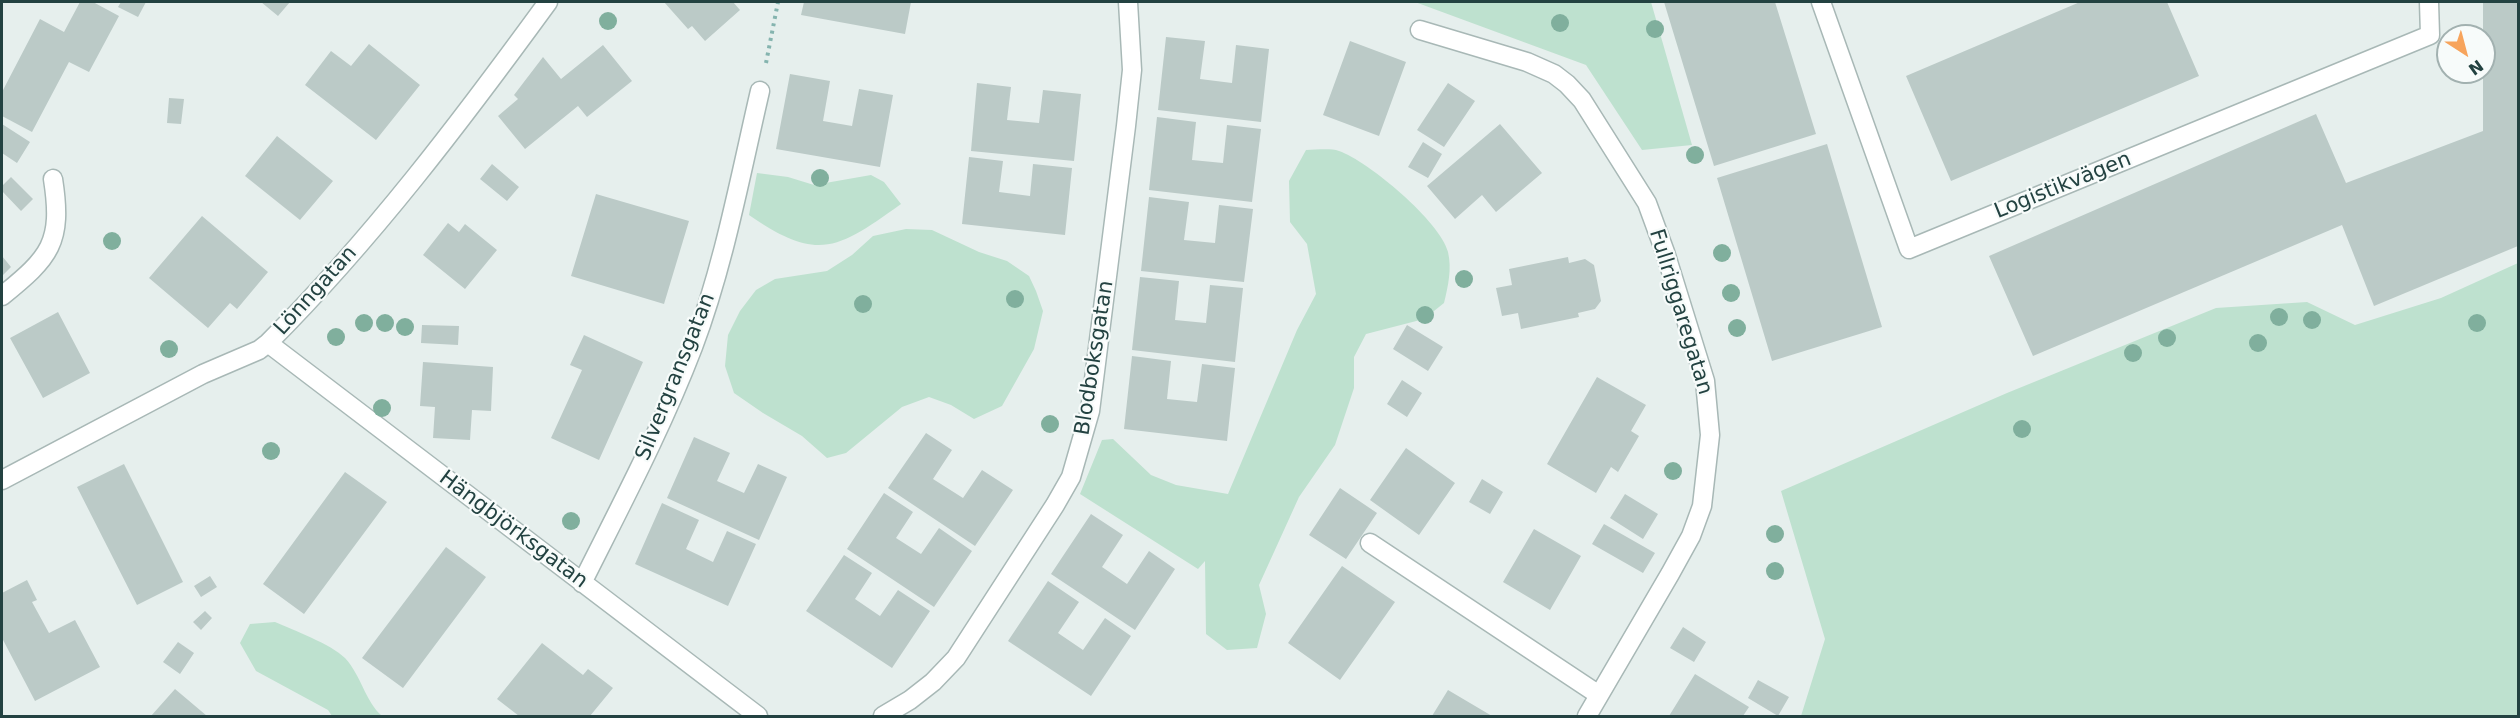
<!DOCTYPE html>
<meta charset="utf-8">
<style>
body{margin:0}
#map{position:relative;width:2520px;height:718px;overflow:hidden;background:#e6efed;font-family:"DejaVu Sans",sans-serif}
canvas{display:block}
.frame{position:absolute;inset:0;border:3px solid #234241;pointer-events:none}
.north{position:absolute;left:2436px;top:24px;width:60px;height:60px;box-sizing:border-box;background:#f7fbfa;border:2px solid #a2b1b0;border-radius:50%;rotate:144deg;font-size:16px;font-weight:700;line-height:24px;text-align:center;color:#234241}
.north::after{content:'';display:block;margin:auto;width:21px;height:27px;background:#f7a45c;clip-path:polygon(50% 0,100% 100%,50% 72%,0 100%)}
</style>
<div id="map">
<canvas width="2520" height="718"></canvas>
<div class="frame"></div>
<div class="north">N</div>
</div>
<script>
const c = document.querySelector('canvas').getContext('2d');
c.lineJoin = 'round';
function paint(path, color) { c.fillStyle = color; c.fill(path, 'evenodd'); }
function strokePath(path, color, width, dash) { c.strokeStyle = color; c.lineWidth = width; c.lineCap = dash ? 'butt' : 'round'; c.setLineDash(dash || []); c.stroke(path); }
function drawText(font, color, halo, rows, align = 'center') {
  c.font = font + ' "DejaVu Sans",sans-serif'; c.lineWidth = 4.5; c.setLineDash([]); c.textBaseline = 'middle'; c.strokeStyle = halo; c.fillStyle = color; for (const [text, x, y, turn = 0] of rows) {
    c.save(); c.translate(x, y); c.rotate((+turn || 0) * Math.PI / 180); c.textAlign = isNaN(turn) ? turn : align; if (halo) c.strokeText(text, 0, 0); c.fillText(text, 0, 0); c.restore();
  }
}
paint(new Path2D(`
 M1415 2H1651L1692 145 1642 150 1586 65Z
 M1306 150C1316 150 1330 148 1339 151 1368 161 1441 222 1448 252 1452 269 1448 286 1444 303L1424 319 1366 334 1354 357V388L1335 445 1299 497 1259 585 1266 614 1257 648 1227 650 1206 634 1205 561 1198 569 1080 494 1102 440 1113 439 1151 475 1176 485 1228 494 1297 330 1316 294 1307 244 1290 222 1289 181Z
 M757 173 788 177 814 185 871 175 884 182 901 204C838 249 818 263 749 215Z
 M906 229 932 230 979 252 1007 261 1029 276 1036 291 1043 311 1034 349 1002 406 974 419 951 405 929 397 902 407 846 453 827 458 802 436 763 413 734 393 725 366 728 335 740 311 756 290 775 279 827 271 852 255 873 236Z
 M2518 263V716H1801L1825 639 1781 491 2007 393 2216 308 2307 302 2355 325 2441 298Z
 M275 622C293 630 331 644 345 658 361 675 365 701 382 716H332L328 710 256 671 240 643 250 624Z`), '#bee1cf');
paint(new Path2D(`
 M80 2H93L119 16 89 72 69 62 32 132 2 116V92L40 19 64 32Z
 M121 2H146L138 17 118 7Z
 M261 2H290L278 16Z
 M664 2H733L740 10 705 41 692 26 688 29Z
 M804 2H911L905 34 801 15Z
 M1664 2H1775L1816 134 1714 166Z
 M2080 2H2167L2199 76 1951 181 1906 76Z
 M2483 2H2518V246L2374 306 2342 225 2033 356 1989 256 2316 114 2346 183 2483 131Z
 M1166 37 1205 41 1200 79 1232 83 1236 45 1269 49 1261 122 1158 110Z
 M1350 41 1406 62 1379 136 1323 115Z
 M369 44 420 85 376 140 305 85 331 51 351 66Z
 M603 45 632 81 587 117 578 106 525 149 498 116 518 99 514 95 543 57 561 79Z
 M790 74 830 81 823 121 852 126 859 89 893 95 880 167 776 149Z
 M977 83 1011 87 1007 120 1039 123 1043 90 1081 94 1074 161 971 151Z
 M1448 83 1475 101 1444 147 1417 130Z
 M169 98 184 99 181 124 167 123Z
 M1157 117 1196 122 1192 160 1223 163 1227 125 1261 129 1252 202 1149 190Z
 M2 124 30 142 17 163 2 153Z
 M1500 124 1542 173 1496 212 1482 195 1455 219 1427 186Z
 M277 136 333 181 300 220 245 176Z
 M1423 142 1442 154 1428 178 1408 167Z
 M1827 144 1882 327 1772 361 1717 178Z
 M969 157 1003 161 999 192 1030 196 1033 164 1072 168 1065 235 962 224Z
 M492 164 519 187 507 201 480 179Z
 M11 177 33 199 21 211 2 191V186Z
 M596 194 689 221 664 304 571 276Z
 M1149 197 1189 202 1184 240 1215 243 1219 205 1253 209 1244 282 1141 271Z
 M202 216 268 272 237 309 230 303 208 328 149 278Z
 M448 223 459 232 465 224 497 250 465 289 423 255Z
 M2 256 11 267 2 276Z
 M1568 257 1569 263 1585 259 1594 265 1601 301 1595 309 1578 313 1579 317 1521 329 1518 313 1502 316 1496 288 1512 285 1509 269Z
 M1140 277 1179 281 1175 320 1206 323 1210 285 1243 288 1235 362 1132 350Z
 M58 312 90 373 43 398 10 338Z
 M422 325 459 326 458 345 421 343Z
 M1407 325 1443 347 1428 371 1393 349Z
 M584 335 643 362 599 460 551 438 582 370 570 365Z
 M1132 356 1171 361 1167 399 1197 402 1202 364 1235 368 1227 441 1124 429Z
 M423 362 493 367 491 411 472 410 470 440 433 438 435 407 420 406Z
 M1597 377 1646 405 1631 431 1639 436 1618 472 1611 467 1596 493 1547 464Z
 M1402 380 1422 393 1407 417 1387 404Z
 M926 433 952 450 933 479 963 498 982 470 1013 490 975 546 888 488Z
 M694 437 730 453 717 481 744 493 758 464 787 477 759 540 667 498Z
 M1406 448 1455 483 1419 535 1370 500Z
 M124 464 183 582 137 605 77 487Z
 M345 472 387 502 304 614 263 584Z
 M1482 479 1503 492 1490 514 1469 502Z
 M1340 488 1377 513 1346 559 1309 535Z
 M884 493 913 512 896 538 921 554 939 528 972 551 934 607 847 549Z
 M1625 494 1658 514 1643 539 1610 518Z
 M662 503 699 520 686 549 713 562 727 531 756 544 728 606 635 564Z
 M1091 514 1123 535 1102 567 1127 584 1149 551 1175 569 1135 630 1051 574Z
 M1604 524 1655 553 1643 573 1592 544Z
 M1534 529 1581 556 1550 610 1503 582Z
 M446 547 486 577 403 688 362 658Z
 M844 555 872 573 855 599 880 616 898 590 930 611 892 668 806 611Z
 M1342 566 1395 602 1340 680 1288 643Z
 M210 576 217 587 201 597 194 586Z
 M27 580 37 600 32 602 49 633 75 620 100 667 35 701 2 638V593Z
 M1048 581 1079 602 1058 633 1083 650 1105 618 1131 636 1091 696 1008 641Z
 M205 611 212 618 201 630 193 622Z
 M1683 627 1706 642 1694 662 1670 648Z
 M178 642 194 653 180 674 163 662Z
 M542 643 583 675 588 669 613 688 590 716H519L497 699Z
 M1695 674 1749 707 1743 716H1669Z
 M1758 680 1789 697 1778 716 1748 698Z
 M175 689 207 716H151Z
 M1448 690 1492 716H1432Z`), '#bbcac7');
const minor = new Path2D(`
 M1821 2 1909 249 2430 35 2429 2
 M1420 30 1527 62 1554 74 1567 84 1582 100 1647 203 1665 252 1705 381 1710 435 1702 506 1691 536 1670 574 1587 716
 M2 296C50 257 63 243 53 179
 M268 343 758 716
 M2 480 203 374 259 350 268 343C372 239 462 120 548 2
 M1370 543 1599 695
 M582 583C621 505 662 428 693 347 724 265 740 177 760 91
 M883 716 910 700 933 682 956 658 1055 505 1071 477 1090 411 1126 126 1132 70 1128 2`);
strokePath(minor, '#a8b8b6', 21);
strokePath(new Path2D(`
 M766 63 778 2`), '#85b4af', 4, [3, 4.5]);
strokePath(minor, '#fff', 18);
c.fillStyle = '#80af9d';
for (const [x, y] of [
 [608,21],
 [1560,23],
 [1655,29],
 [1695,155],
 [820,178],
 [112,241],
 [1722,253],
 [1464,279],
 [1731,293],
 [1015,299],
 [863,304],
 [1425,315],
 [2279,317],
 [2312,320],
 [364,323],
 [385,323],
 [2477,323],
 [405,327],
 [1737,328],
 [336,337],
 [2167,338],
 [2258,343],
 [169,349],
 [2133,353],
 [382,408],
 [1050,424],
 [2022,429],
 [271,451],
 [1673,471],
 [571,521],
 [1775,534],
 [1775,571]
]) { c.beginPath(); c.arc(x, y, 9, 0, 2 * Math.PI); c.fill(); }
drawText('21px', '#234241', '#f7fbfa', [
 ["Logistikvägen",2063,186,-22],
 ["Lönngatan",316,291,-48],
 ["Fullriggaregatan",1680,312,73],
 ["Blodboksgatan",1095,358,-81],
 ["Silvergransgatan",676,377,-68],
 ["Hängbjörksgatan",513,530,37]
]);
</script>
